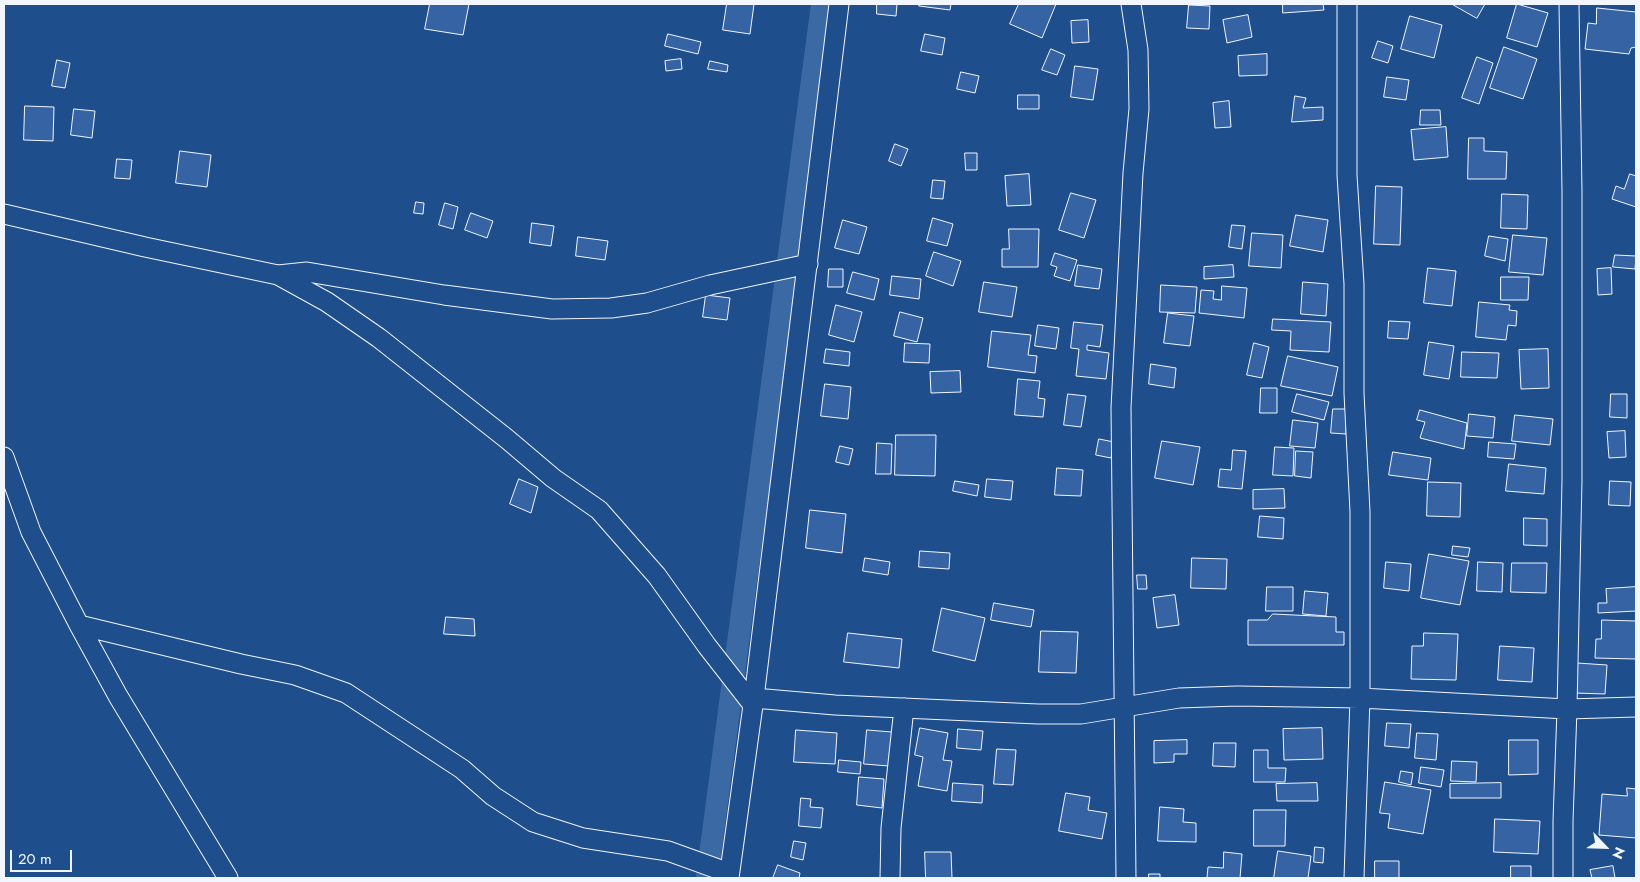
<!DOCTYPE html>
<style>
body{margin:0}
#map{position:relative;width:1640px;height:882px;overflow:hidden;background:#1f4e8c;font-family:Jost,sans-serif}
canvas{display:block}
.frame{position:absolute;inset:0;border:5px solid #f2f6ff;pointer-events:none}
.north{position:absolute;left:1580px;top:822px;width:50px;height:50px;-webkit-text-stroke:4px #1f4e8c;paint-order:stroke;rotate:114deg;font-size:14px;font-weight:700;line-height:20px;text-align:center;color:#f2f6ff}
.north::after{content:'';display:block;margin:auto;width:18px;height:22px;background:#f2f6ff;clip-path:polygon(50% 0,100% 100%,50% 72%,0 100%)}
.scale{position:absolute;left:10px;top:850px;width:62px;height:22px;box-sizing:border-box;border:2px solid #f2f6ff;border-top:0;padding-left:6px;font-size:15px;line-height:18px;white-space:nowrap;color:#f2f6ff;-webkit-text-stroke:4px #1f4e8c;paint-order:stroke}
</style>
<div id="map">
<canvas width="1640" height="882"></canvas>
<div class="frame"></div>
<div class="north">N</div>
<div class="scale">20 m</div>
</div>
<script>
const c = document.querySelector('canvas').getContext('2d');
c.lineJoin = 'round';
function strokePath(path, color, width, dash) { c.strokeStyle = color; c.lineWidth = width; c.lineCap = dash ? 'butt' : 'round'; c.setLineDash(dash || []); c.stroke(path); }
function paint(path, color) { c.fillStyle = color; c.fill(path, 'evenodd'); }
strokePath(new Path2D(`
 M707 878 822 4`), '#3b69a3', 22);
const building = new Path2D(`
 M430 4H469L463 35 425 29Z
 M727 4H754L750 34 723 30Z
 M877 4H897L896 16 877 14Z
 M920 4H951L950 10 919 6Z
 M1019 4H1056L1042 38 1010 24Z
 M1283 4H1323L1324 10 1283 13Z
 M1452 4H1485L1477 18Z
 M1517 4 1548 13 1537 47 1507 38Z
 M1189 5 1210 6 1209 29 1187 28Z
 M1597 8 1636 12V47L1631 48 1629 54 1585 49 1588 23 1596 24Z
 M1248 15 1252 37 1227 43 1223 20Z
 M1410 16 1442 25 1434 58 1401 49Z
 M1088 20 1089 42 1072 43 1071 21Z
 M668 34 701 42 698 54 665 46Z
 M925 34 945 38 942 55 921 51Z
 M1378 41 1393 46 1388 63 1372 58Z
 M1504 47 1537 59 1523 99 1490 88Z
 M1051 49 1065 55 1057 75 1042 70Z
 M1267 54V75L1239 76 1238 56Z
 M1477 57 1493 63 1479 104 1462 98Z
 M681 59 682 69 666 71 665 61Z
 M57 60 70 63 65 88 52 86Z
 M710 61 728 65 727 72 708 69Z
 M1075 66 1098 69 1093 100 1071 97Z
 M961 72 979 76 975 93 957 89Z
 M1387 77 1409 80 1406 100 1384 97Z
 M1018 95H1039V109H1018Z
 M1295 96 1306 98 1303 108 1323 107V120L1292 122Z
 M1229 101 1231 127 1215 128 1213 103Z
 M25 106 54 107 53 141 24 140Z
 M74 109 95 111 92 138 71 135Z
 M1421 110H1440L1441 125H1420Z
 M1446 127 1448 157 1414 160 1411 130Z
 M1469 138H1484V151L1507 152 1506 179H1468Z
 M895 144 908 149 901 166 889 161Z
 M180 151 211 155 207 187 176 183Z
 M965 153H977V170H966Z
 M117 159 132 160 130 179 115 178Z
 M1029 174 1031 205 1007 206 1005 176Z
 M1630 174 1636 176V207L1612 199 1616 186 1624 189Z
 M933 180 945 181 943 199 931 198Z
 M1376 186 1402 187 1400 245 1374 244Z
 M1071 193 1096 200 1084 238 1059 230Z
 M1502 194 1528 195 1527 229 1501 228Z
 M416 202 424 203 423 214 414 213Z
 M445 203 458 207 453 229 439 225Z
 M471 213 493 221 487 238 465 230Z
 M1296 215 1328 220 1323 252 1290 246Z
 M933 218 953 224 947 246 927 241Z
 M843 220 867 227 859 254 835 248Z
 M532 223 554 226 551 246 530 243Z
 M1232 225 1245 226 1242 249 1229 247Z
 M1009 229H1039L1038 267H1002V249H1009Z
 M1252 233 1283 235 1281 268 1249 266Z
 M1513 235 1547 238 1543 275 1509 272Z
 M1489 236 1508 239 1505 261 1485 256Z
 M578 237 608 241 605 260 576 256Z
 M934 252 961 261 953 286 926 276Z
 M1055 253 1077 260 1070 281 1054 276 1057 267 1051 265Z
 M1615 255 1636 256 1635 269 1613 267Z
 M1078 265 1102 269 1099 289 1075 286Z
 M1233 265 1234 277 1204 279V267Z
 M1428 268 1456 271 1452 306 1424 303Z
 M1611 268 1612 294 1598 295 1597 269Z
 M829 269H843V287H828Z
 M853 272 879 279 874 300 847 293Z
 M892 276 921 279 919 299 890 295Z
 M1501 277H1529L1528 300H1501Z
 M984 282 1017 287 1012 317 979 312Z
 M1303 282 1328 284 1326 316 1301 314Z
 M1161 285 1197 287 1195 313 1160 312Z
 M1222 286 1247 288 1244 318 1199 313 1201 290 1214 291 1213 299 1221 300Z
 M706 295 730 298 727 320 703 317Z
 M1479 302 1510 305 1509 310 1517 311 1516 326 1508 325 1506 340 1476 337Z
 M836 305 862 312 854 342 829 335Z
 M900 312 923 318 917 342 894 336Z
 M1168 313 1194 316 1190 346 1164 343Z
 M1273 319 1331 322 1329 352 1290 350 1291 331 1272 330Z
 M1389 321 1410 322 1408 339 1388 338Z
 M1074 322 1103 325 1100 347 1087 345V350L1109 353 1106 379 1076 376 1079 349 1071 348Z
 M1038 325 1059 328 1056 349 1035 346Z
 M992 331 1031 335 1028 355 1037 356 1035 373 988 367Z
 M1429 342 1454 346 1449 379 1424 375Z
 M905 343 930 344 929 363 904 362Z
 M1254 343 1269 347 1262 378 1247 375Z
 M826 349 850 352 849 366 824 363Z
 M1548 349 1549 388 1521 389 1519 350Z
 M1462 352 1499 353 1497 378 1461 377Z
 M1288 356 1338 367 1332 396 1281 386Z
 M1151 364 1176 368 1174 388 1149 384Z
 M960 371 961 392 931 393 930 372Z
 M1018 379 1040 381 1038 398 1045 399 1043 417 1015 415Z
 M825 384 851 387 848 419 821 416Z
 M1261 388H1277V413H1260Z
 M1068 394 1086 396 1081 427 1064 425Z
 M1297 394 1329 402 1324 420 1292 412Z
 M1611 394H1627V418L1610 417Z
 M1333 409H1347L1346 434 1331 433Z
 M1420 410 1467 423 1464 449 1420 438 1425 422 1417 420Z
 M1469 414 1495 417 1493 438 1467 436Z
 M1515 415 1553 419 1550 445 1512 441Z
 M1293 420 1318 423 1315 448 1290 446Z
 M1625 431 1626 457 1609 458 1607 432Z
 M896 435H936L935 476 895 475Z
 M1099 439 1114 442 1111 458 1096 455Z
 M1162 441 1200 447 1193 485 1155 478Z
 M1489 442 1516 444 1514 459 1488 457Z
 M877 443 892 444 891 474H876Z
 M840 446 853 449 849 465 836 462Z
 M1275 447 1294 448 1293 476 1273 475Z
 M1233 450 1246 451 1242 489 1218 487 1220 469 1231 470Z
 M1296 451 1313 452 1311 478 1295 476Z
 M1393 452 1431 458 1428 480 1389 475Z
 M1509 464 1546 468 1544 494 1506 491Z
 M1057 468 1083 470 1081 496 1055 495Z
 M519 479 538 487 531 513 510 504Z
 M987 479 1013 481 1011 500 985 497Z
 M955 481 979 485 977 496 953 491Z
 M1610 481 1631 482 1630 506 1609 505Z
 M1428 482 1461 483 1460 517 1427 516Z
 M1284 489 1285 508 1253 509V490Z
 M810 510 846 514 842 553 806 548Z
 M1260 516 1284 518 1283 539 1258 537Z
 M1524 518 1547 519V546L1524 545Z
 M1453 546 1470 548 1468 557 1452 555Z
 M920 551 950 553 949 569 919 567Z
 M1429 554 1469 561 1460 605 1421 598Z
 M865 558 890 562 888 575 863 571Z
 M1192 558 1227 559 1226 589 1191 588Z
 M1386 562 1411 564 1409 591 1384 588Z
 M1478 562 1503 563 1502 592 1477 591Z
 M1512 563H1547L1546 593 1511 592Z
 M1137 575H1146L1147 589H1138Z
 M1267 587H1293V611H1266Z
 M1636 587V611L1598 613V603H1607L1606 589Z
 M1305 591 1328 593 1326 616 1303 614Z
 M1175 595 1179 625 1157 628 1153 598Z
 M994 603 1034 610 1031 627 991 620Z
 M942 608 985 618 975 661 933 651Z
 M1273 614 1336 617V632H1344V645H1248V620H1267Z
 M446 617 474 619 475 636 444 634Z
 M1602 620 1636 621V659L1595 658 1596 639H1601Z
 M1041 631 1078 632 1076 673 1039 672Z
 M848 633 902 639 899 668 844 662Z
 M1424 633 1458 634 1456 680 1411 679 1412 646H1423Z
 M1500 646 1534 648 1532 682 1498 680Z
 M1577 663 1607 665 1605 694 1575 693Z
 M1387 723 1411 724 1409 748 1385 746Z
 M920 728 948 733 943 760 952 761 947 791 918 786 923 757 915 755Z
 M1322 728 1323 759 1284 760 1283 729Z
 M958 729 983 731 981 750 957 748Z
 M796 730 837 733 835 764 794 762Z
 M867 730 892 732 889 766 864 764Z
 M1417 733 1438 734 1436 760 1415 758Z
 M1187 740V754H1174V762L1154 763V741Z
 M1509 740H1538V774L1509 775Z
 M1214 743H1236L1235 767 1213 766Z
 M997 749 1016 750 1013 785 994 784Z
 M1254 750H1268V768H1286L1285 782H1254Z
 M839 760 861 762 860 774 838 772Z
 M1452 761 1477 762 1476 782 1451 781Z
 M1421 767 1444 770 1441 787 1419 783Z
 M1401 771 1413 773 1411 785 1399 782Z
 M859 777 884 779 882 808 857 805Z
 M1385 782 1431 790 1423 834 1388 828 1390 814 1380 813Z
 M953 783 983 785 982 803 952 801Z
 M1317 783 1318 801H1277L1276 784Z
 M1501 783V798H1450V784Z
 M1627 788 1636 789V838L1599 835 1602 794 1627 796Z
 M1066 793 1090 797 1088 810 1107 813 1102 839 1059 831Z
 M801 798 811 799 810 807 823 808 821 828 799 826Z
 M1160 807 1184 809 1183 822 1196 823V842L1158 841Z
 M1254 810H1286L1285 846H1254Z
 M1495 819 1540 821 1538 854 1494 852Z
 M794 841 806 843 803 860 791 857Z
 M1315 847 1324 848 1323 863 1314 862Z
 M1278 851 1311 856 1308 878H1274Z
 M925 852H951L952 878H926Z
 M1224 852 1242 854 1240 878H1207L1208 867 1223 868Z
 M1375 861H1399V878H1375Z
 M778 865 800 873 799 878H773Z
 M1511 866H1531V878H1511Z
 M1613 866 1615 878H1592L1590 870Z
 M1149 874H1160V878H1149Z`);
paint(building, '#3563a3');
strokePath(building, '#f2f6ff', 1);
const minor = new Path2D(`
 M1347 4V175L1354 284V393L1360 512V698L1354 878
 M4 214 145 247 278 275 327 302 379 338 507 439 553 478 599 510 657 576 707 646 753 705
 M278 275 307 272 444 295 552 309 611 308 647 303 710 285 808 264
 M4 457 31 532 79 625 118 696 228 878
 M79 625 241 664 295 675 346 693 462 769 493 796 533 822 583 838 668 851 729 873
 M754 698 835 705 1038 714H1081L1179 698 1237 696 1360 698 1567 709 1636 707
 M729 878 754 698 839 4
 M890 878 891 828 904 708
 M1126 878 1121 408 1133 173 1139 109 1138 50 1131 4
 M1563 878V821L1567 709 1572 480V192L1569 4`);
strokePath(minor, '#f2f6ff', 21);
strokePath(minor, '#1f4e8c', 19);
</script>
